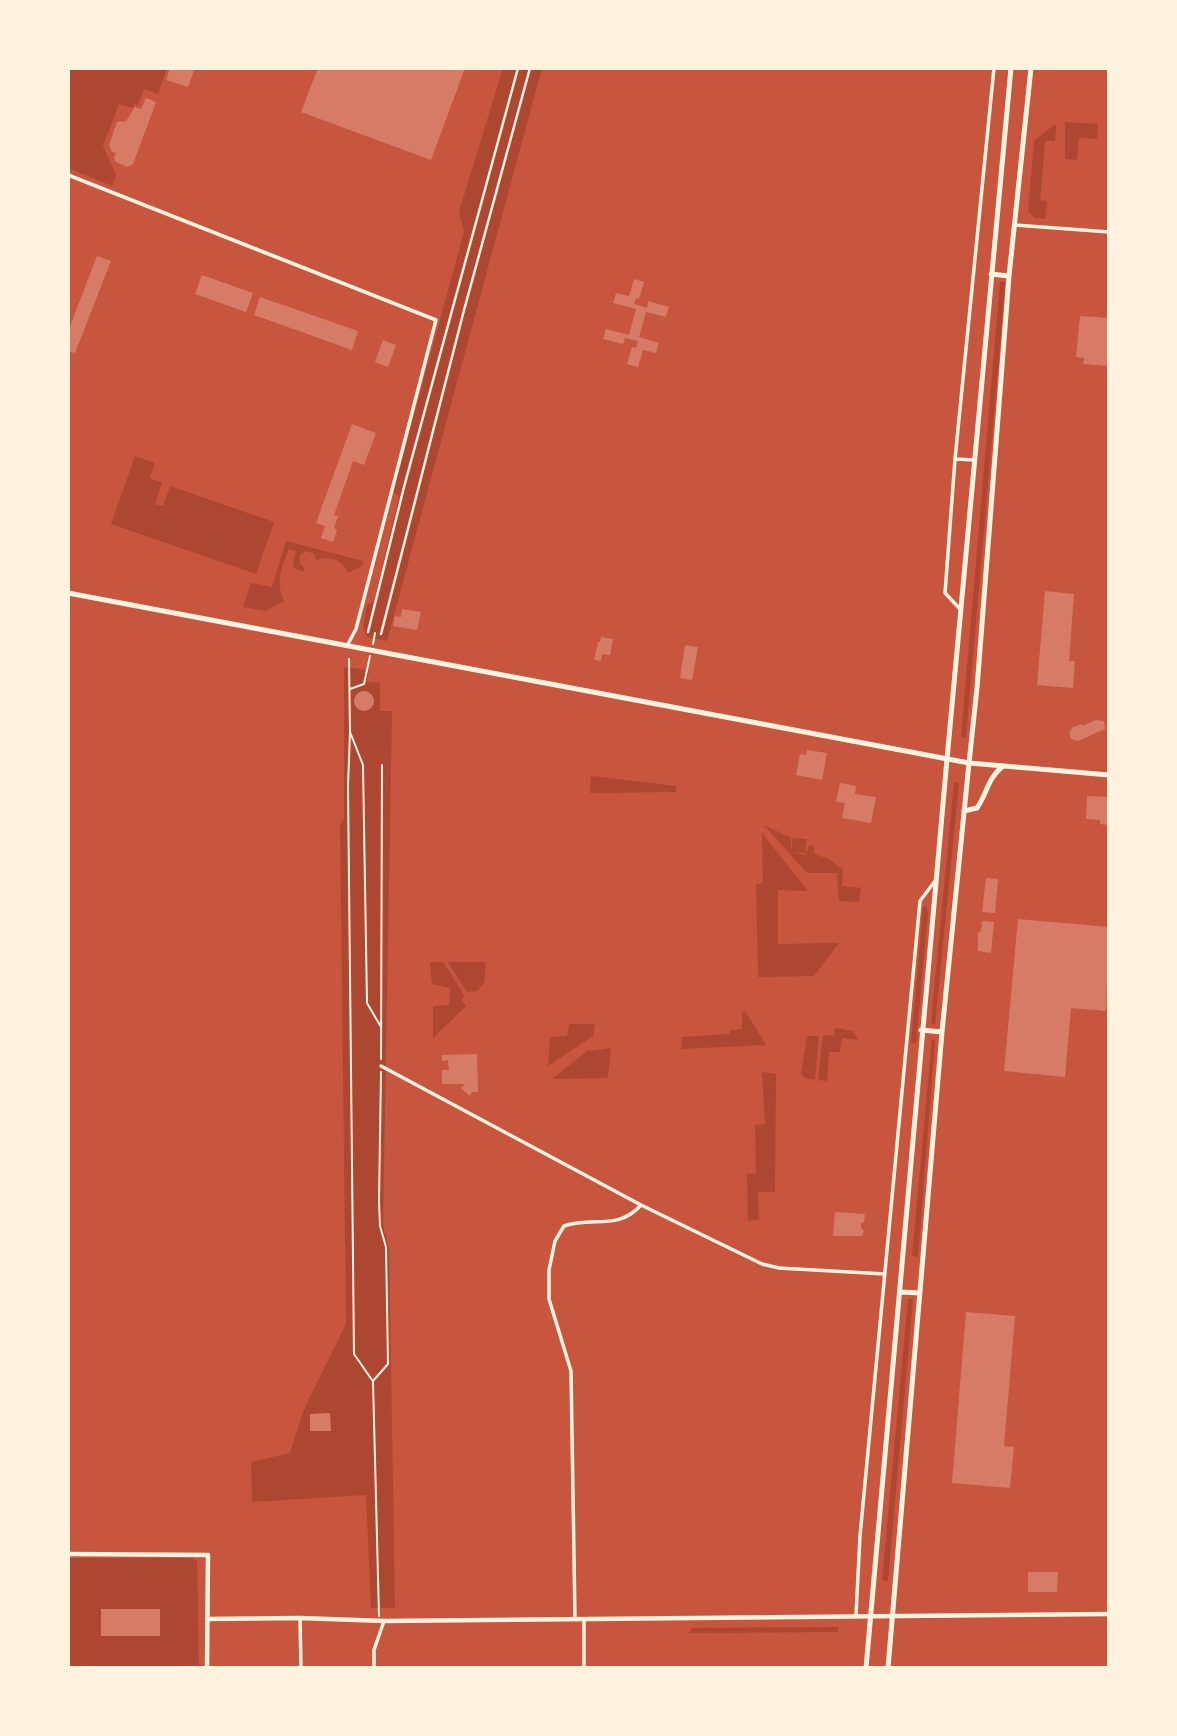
<!DOCTYPE html>
<style>
body{margin:0}
#map{position:relative;width:1177px;height:1736px;overflow:hidden;background:#c8553d;font-family:"Fira Sans",sans-serif}
canvas{display:block}
.frame{position:absolute;inset:0;border:70px solid #fff3e0;pointer-events:none}
</style>
<div id="map">
<canvas width="1177" height="1736"></canvas>
<div class="frame"></div>
</div>
<script>
const c = document.querySelector('canvas').getContext('2d');
c.lineJoin = 'round';
function paint(path, color) { c.fillStyle = color; c.fill(path, 'evenodd'); }
function strokePath(path, color, width, dash) { c.strokeStyle = color; c.lineWidth = width; c.lineCap = dash ? 'butt' : 'round'; c.setLineDash(dash || []); c.stroke(path); }
paint(new Path2D(`
 M68 68H167L158 94 144 89 138 105 134 104 133 108 119 104 103 146 116 175 112 186 68 168Z
 M503 68H542L387 641 367 637 363 627 367 605 374 601 399 496 393 492 464 232 459 212Z
 M1065 122 1098 124 1097 139 1079 138 1077 160 1065 159Z
 M1054 125H1056L1055 141H1045L1040 200 1047 201 1045 219 1035 218 1028 212 1034 141Z
 M1003 281 1005 283 1001 335 966 737 963 738 961 736 1000 282Z
 M135 456 155 463 150 478 162 483 155 504 163 506 170 486 274 522 256 574 111 524Z
 M286 541 363 561 362 566 348 573C342 559 330 555 316 560L314 554 307 551 301 554 299 559 301 565 305 568 303 572 294 568 293 562 296 551 289 549C282 567 275 580 284 601L266 611 243 607 251 583 272 587Z
 M344 667 369 670 367 682 380 683V711H392L383 1225 389 1247 395 1608H371L366 1495 252 1502 251 1462 290 1453 304 1409 346 1324 340 824 344 819Z
 M591 776 676 786V792L590 793Z
 M954 782 959 783 935 1025 931 1023Z
 M764 825 791 838V850L793 838 807 839 805 853 791 852 805 855 809 845 814 846V854L829 859 843 870 842 886 861 888 859 902 839 901 837 873H807Z
 M762 833 808 891 778 890V944L839 943 814 976 758 977 756 884 763 883Z
 M926 905 928 914 916 1043H911L923 908Z
 M430 962H443L464 995 462 1000 466 1006 433 1038V1006L449 1005 450 988 432 984Z
 M448 962H486L484 983 477 991 467 992Z
 M742 1012H746L766 1045 681 1049 682 1037 729 1034 730 1030 742 1029Z
 M569 1024H595L593 1036 548 1066 550 1037 567 1036Z
 M835 1028 853 1031 858 1040 842 1038 840 1052H829L827 1081 818 1080 823 1035 834 1036Z
 M807 1036H819L815 1080 805 1078 801 1073Z
 M932 1039 935 1041 918 1257 912 1256Z
 M611 1048 608 1078 552 1079 587 1051Z
 M762 1072 776 1074 775 1192H758L759 1219 748 1221 747 1174 756 1173 755 1125 765 1124Z
 M908 1299H913L888 1581 882 1580Z
 M68 1558H192L197 1561 199 1668H68Z
 M838 1627V1632L689 1633 692 1628Z`), '#ae4732');
paint(new Path2D(`
 M170 68H195L188 87 166 80Z
 M318 68H465L431 160 301 112Z
 M146 98 156 102 133 164 125 168 126 166 116 162 114 158 116 153 112 152 109 145 117 122 126 121 135 107 141 109Z
 M97 256 111 261 75 353 68 351V325L70 326Z
 M202 275 253 293 246 312 195 294Z
 M634 279 644 282 639 299 636 298 634 304 647 308 648 301 669 307 666 317 646 312 639 337 659 343 656 353 643 350 638 367 627 364 632 347 636 348 638 341 625 338 623 344 603 339 606 329 629 335 636 309 613 303 616 293 629 296Z
 M260 297 358 331 352 350 254 315Z
 M1080 316 1108 318 1109 366 1083 364 1084 358 1076 357Z
 M383 340 396 345 388 367 375 362Z
 M352 424 376 433 364 465 353 461 334 515 338 516 334 528 337 530 333 542 321 538 325 526 316 523Z
 M1045 591 1074 594 1069 661H1075L1073 688 1037 685Z
 M402 609 421 612 417 630 393 626 395 616 401 617Z
 M601 637 613 639 610 655 602 654 601 661 594 660 598 642H600Z
 M685 645 698 647 692 680 680 678Z
 M354 701a10 10 0 1 1 20 0a10 10 0 1 1-20 0Z
 M1096 720 1104 721 1105 729 1078 741 1071 739 1069 733 1073 727 1082 724V726Z
 M807 750 827 753 822 780 796 775 800 754 806 755Z
 M840 783 856 786 855 794 876 797 871 823 842 818 845 803 836 802Z
 M1087 796 1109 797V825L1100 824V820L1086 819Z
 M986 878 998 879 995 913 982 912Z
 M1018 919 1109 927 1106 1011 1071 1008 1065 1077 1004 1071Z
 M982 921 994 922 991 953 978 951V933L981 931Z
 M477 1054 478 1092H472L470 1096 461 1088 465 1084H442V1070H449L448 1060 442 1061V1055Z
 M835 1212 865 1214 864 1223 861 1222V1228L864 1231 862 1236H833Z
 M966 1312 1015 1316 1004 1446 1014 1447 1010 1488 952 1483Z
 M330 1413 331 1431H310V1414Z
 M1028 1572H1058L1057 1592H1028Z
 M101 1609H160V1636H101Z`), '#d67c66');
strokePath(new Path2D(`
 M373 644 375 633
 M349 659 350 732 363 765 367 1003 381 1027
 M350 689 364 684 370 656
 M350 732 348 786 354 1354 372 1380
 M381 1059 382 765
 M379 1616 373 1381 388 1364 386 1247 380 1226 379 1202 381 1072`), '#fff3e0', 2);
strokePath(new Path2D(`
 M368 632 404 487 518 68
 M381 634 463 314 530 68`), '#fff3e0', 2.5);
strokePath(new Path2D(`
 M68 175 436 320 356 629 348 644
 M1015 225 1109 232
 M956 459 975 460
 M961 610 945 593 955 459 994 68
 M381 1066 641 1205 762 1264 779 1268 885 1274
 M856 1615 860 1536 920 901 935 881
 M300 1618 301 1668
 M575 1619 571 1371 549 1299V1270L555 1241 564 1226C593 1216 618 1231 641 1205
 M374 1668V1650L384 1621
 M584 1668V1619`), '#fff3e0', 3.5);
strokePath(new Path2D(`
 M68 1554 208 1555 207 1668
 M207 1619 300 1618 384 1621 1109 1614`), '#fff3e0', 4.5);
strokePath(new Path2D(`
 M1031 68 1009 276 977 688 969 763 1109 775
 M991 274 1009 276
 M947 759 1011 68
 M964 811 977 808C988 792 987 779 1003 766`), '#fff3e0', 5);
strokePath(new Path2D(`
 M68 593C369 649 668 707 969 763L942 1032 888 1668
 M921 1030 942 1032
 M900 1292 920 1293
 M866 1668 947 759`), '#fff3e0', 5);
</script>
